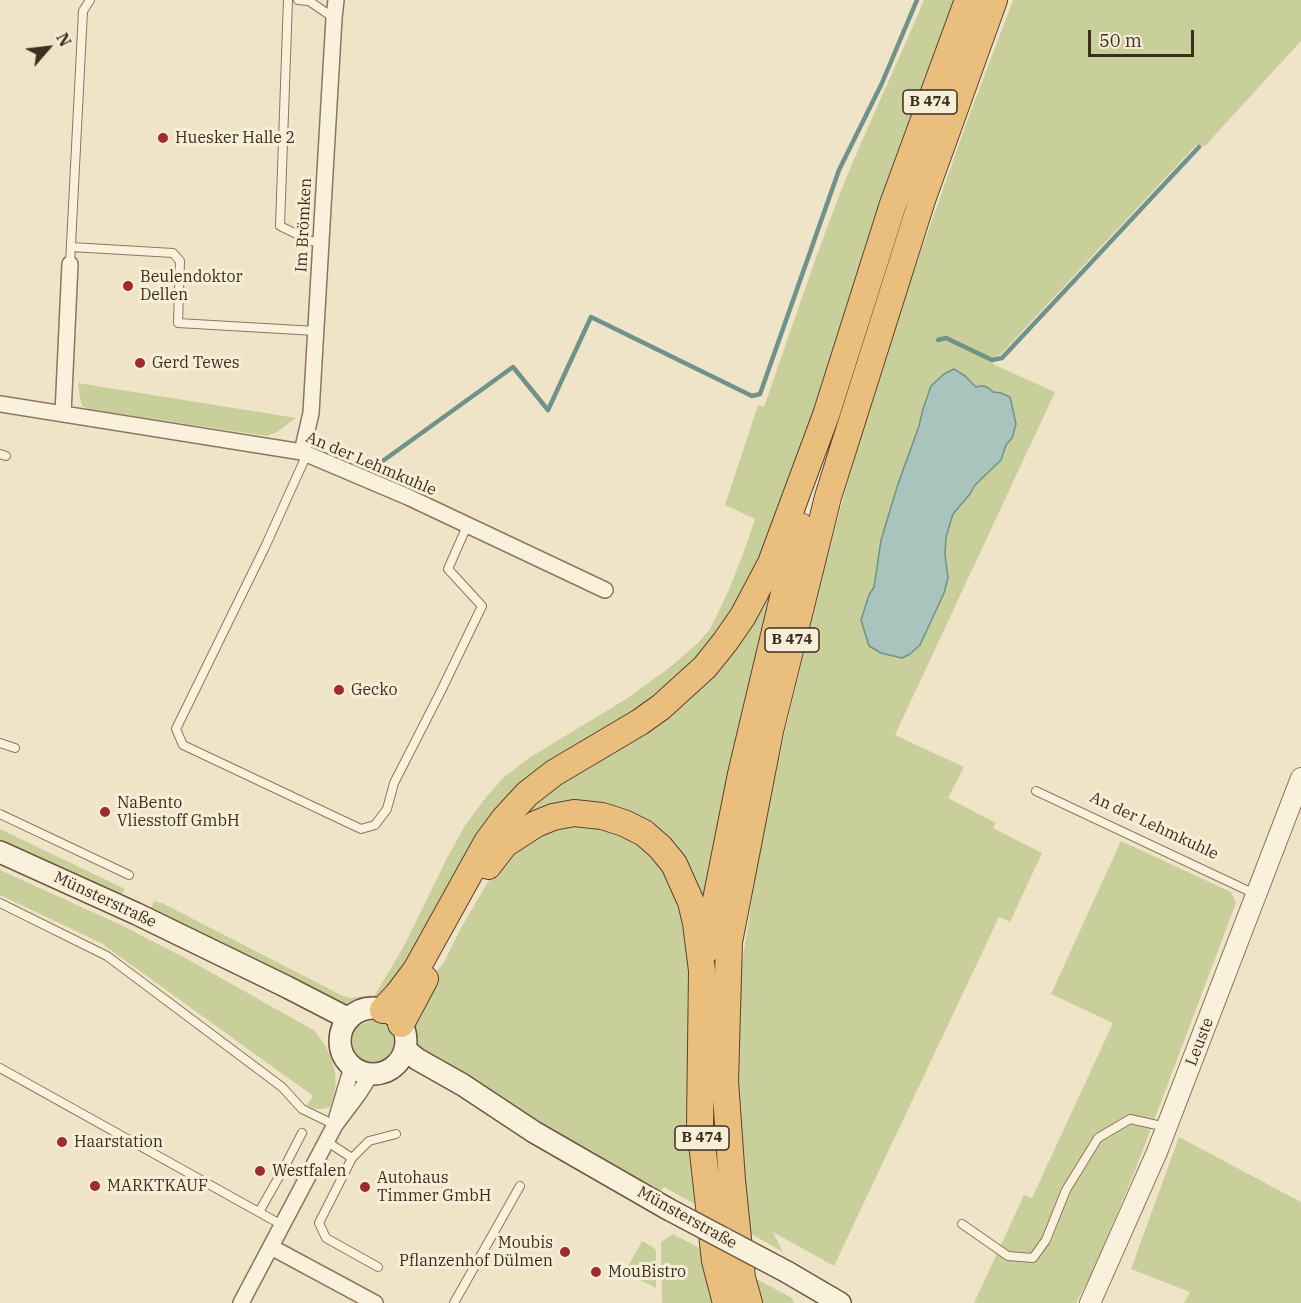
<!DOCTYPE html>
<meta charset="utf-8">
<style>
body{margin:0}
#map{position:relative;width:1301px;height:1303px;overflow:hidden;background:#f0e4c8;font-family:"IBM Plex Serif",serif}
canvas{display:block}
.north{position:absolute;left:18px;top:18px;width:60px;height:60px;-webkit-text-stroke:4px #f7eed8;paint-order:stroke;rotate:62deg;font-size:16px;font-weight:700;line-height:24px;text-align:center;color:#3d2e20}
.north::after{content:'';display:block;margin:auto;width:21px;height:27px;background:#3d2e20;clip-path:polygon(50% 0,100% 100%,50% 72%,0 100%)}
.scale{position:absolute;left:1088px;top:30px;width:106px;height:27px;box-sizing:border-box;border:3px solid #3d2e20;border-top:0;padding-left:8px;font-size:18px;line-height:21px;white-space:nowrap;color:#3d2e20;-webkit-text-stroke:4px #f7eed8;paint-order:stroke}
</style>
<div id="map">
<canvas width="1301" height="1303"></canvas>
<div class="north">N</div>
<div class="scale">50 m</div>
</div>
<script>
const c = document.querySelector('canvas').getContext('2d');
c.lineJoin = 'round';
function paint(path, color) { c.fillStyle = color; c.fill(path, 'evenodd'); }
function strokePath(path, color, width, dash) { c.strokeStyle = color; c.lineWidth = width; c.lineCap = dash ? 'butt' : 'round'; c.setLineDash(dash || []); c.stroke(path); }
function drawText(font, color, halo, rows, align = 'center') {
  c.font = font + ' "IBM Plex Serif",serif'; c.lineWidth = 6; c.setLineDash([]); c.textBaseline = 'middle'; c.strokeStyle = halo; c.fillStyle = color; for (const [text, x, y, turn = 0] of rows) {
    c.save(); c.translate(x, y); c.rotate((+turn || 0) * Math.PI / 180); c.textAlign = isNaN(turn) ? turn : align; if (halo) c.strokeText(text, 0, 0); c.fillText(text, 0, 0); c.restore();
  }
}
paint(new Path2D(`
 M924 0H958L850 297 784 509 740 608 679 683 558 763 378 1003 365 1004 348 1009 154 913 151 908 154 901 162 903 341 995 349 998 375 995 404 946 447 858 466 824 487 796 504 777 529 758 626 699 669 668 697 644 710 629 728 592 743 554 755 519 725 505 758 405 764 407C787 341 809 275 834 209 861 138 895 70 924 0Z
 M1013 0H1301V41L1205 146 1196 145 1000 355 994 357 993 364 1055 392 895 735 964 767 948 798 996 823 993 828 1042 853 1010 922 999 917 834 1266 773 1232 783 1252 746 1231 734 1114 737 996 756 872 783 740 826 560 863 428 900 311 966 124Z
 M78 383 296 418 277 432 267 436 88 409 82 406 80 398Z
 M778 567 704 922 624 817 498 839 525 806 627 738Z
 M597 823 652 850 690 922 700 1207 664 1187 661 1191 534 1120 480 1083 415 1048 410 1030 432 976 443 964 461 928 486 885 506 856 543 829Z
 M0 829 125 889 122 894H114L0 843Z
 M1121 841 1231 892 1236 903 1135 1171 1092 1273 1076 1303H974L1024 1195 1032 1198 1113 1023 1051 994Z
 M0 870 121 925 189 960 315 1031C327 1046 339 1069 335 1089 334 1095 332 1101 330 1107 321 1110 315 1110 307 1105L313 1096 101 943 0 895Z
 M351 1041a23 23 0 1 1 46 0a23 23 0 1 1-46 0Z
 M1179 1137 1301 1202V1303H1184L1190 1292 1131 1269Z
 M673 1234 792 1298 794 1303H662L661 1242Z
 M642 1241 654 1248 656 1251V1288L625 1272Z`), '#c9cf9b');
const water = new Path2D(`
 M954 369 965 376 976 387C984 385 987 386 993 392L1001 393 1010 397 1016 424 1012 438 1006 445 1001 460 975 485 970 494 953 514 946 537 945 554 948 578 944 593 920 645 910 654 902 658 881 653 869 646 861 620 869 595 874 587 881 540 898 484 919 426 923 409 931 386 944 374Z`);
paint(water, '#a9c4bc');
strokePath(water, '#6f938a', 1.5);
strokePath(new Path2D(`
 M938 340 946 338 992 360 1002 358 1199 147
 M380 463 513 367 548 410 591 317 752 396 760 394 839 170 882 83 917 0`), '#6f938a', 4.5);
const service = new Path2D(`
 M288 0 280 226 311 241 321 242
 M298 0 309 1 334 18
 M71 247 173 253 180 261 178 323 316 331
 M70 264 83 11 90 0
 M0 454 6 456
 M307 454 265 547 176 729 183 745 361 829 375 825 387 809 394 783 440 693 482 606 448 569 467 526
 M0 743 15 748
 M1036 791 1255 894
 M0 814 129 875
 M0 903 107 956 282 1087 302 1109 335 1125
 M0 1068 282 1225
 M326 1141 352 1158 319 1223 326 1238 378 1267
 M352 1158 369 1141 396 1134
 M284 1168 302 1133
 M259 1212 284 1168 306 1179
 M962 1224 1008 1256 1033 1258 1046 1240 1066 1190 1098 1138 1130 1119 1166 1127
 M454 1303 520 1186`);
const minor = new Path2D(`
 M0 404 302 452 408 497 605 590
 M63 414 70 264
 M302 452 311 413 334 18 336 0
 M337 1117 352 1067
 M271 1247 375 1303
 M241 1303 335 1125 359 1093 371 1074`);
const tertiary = new Path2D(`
 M1090 1303 1157 1152 1301 778`);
const secondary = new Path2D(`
 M0 852 137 914 287 987 349 1019
 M340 1041a33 33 0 1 1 66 0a33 33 0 1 1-66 0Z
 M405 1049 417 1059 463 1085 534 1132 668 1209
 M787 1272 840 1303`);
const trunk = new Path2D(`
 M488 866 505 844 536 824 553 817 574 813 602 816 624 823 644 833 660 847 674 864 691 902 696 923 702 971 700 1125 715 1261 726 1303
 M706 950 741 774 800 526
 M383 1010 398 994 416 970 487 842 504 819 527 794 554 773 640 722 661 707 705 667 725 642 743 616 771 563 826 415 893 204 968 0
 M401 1024 425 979
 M749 1303 742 1278 732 1180 725 1081 729 942 770 731 828 497 922 200 994 0`);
strokePath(service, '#8d765c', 10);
strokePath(minor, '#8d765c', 18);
strokePath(tertiary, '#8d765c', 22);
strokePath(secondary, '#6f573f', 24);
strokePath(trunk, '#5b4430', 28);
strokePath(service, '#faf1dc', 8);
strokePath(minor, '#faf1dc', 15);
strokePath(tertiary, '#faf1dc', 20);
strokePath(secondary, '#faf1dc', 21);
strokePath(trunk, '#eabe7c', 26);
const secondaryBridge = new Path2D(`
 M668 1209 787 1272`);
strokePath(secondaryBridge, '#6f573f', 24, []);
strokePath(secondaryBridge, '#faf1dc', 21);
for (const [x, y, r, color] of [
 [163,138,6,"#9e2a2b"],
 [128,286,6,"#9e2a2b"],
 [140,363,6,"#9e2a2b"],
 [339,690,6,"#9e2a2b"],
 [105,812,6,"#9e2a2b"],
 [62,1142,6,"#9e2a2b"],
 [260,1171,6,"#9e2a2b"],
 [95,1186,6,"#9e2a2b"],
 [365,1187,6,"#9e2a2b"],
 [565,1252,6,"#9e2a2b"],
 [596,1272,6,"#9e2a2b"]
]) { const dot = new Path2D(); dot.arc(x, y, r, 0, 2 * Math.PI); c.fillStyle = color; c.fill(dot); strokePath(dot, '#f7eed8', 2); }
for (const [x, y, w] of [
 [930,102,54],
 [792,640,54],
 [702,1138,54]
]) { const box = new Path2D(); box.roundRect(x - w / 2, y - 12, w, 24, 4.5); c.fillStyle = '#f7eed8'; c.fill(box); strokePath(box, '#3d2e20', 1.5); }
drawText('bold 15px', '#3d2e20', null, [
 ["B 474",930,102],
 ["B 474",792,640],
 ["B 474",702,1138]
]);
drawText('16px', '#3d2e20', '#f7eed8', [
 ["Huesker Halle 2",175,138],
 ["Beulendoktor",140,277],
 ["Dellen",140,295],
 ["Gerd Tewes",152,363],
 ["Gecko",351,690],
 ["NaBento",117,803],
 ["Vliesstoff GmbH",117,821],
 ["Haarstation",74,1142],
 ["Westfalen",272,1171],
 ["Autohaus",377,1178],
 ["Timmer GmbH",377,1196],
 ["MARKTKAUF",107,1186],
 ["Moubis",553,1243,"right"],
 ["Pflanzenhof Dülmen",553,1261,"right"],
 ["MouBistro",608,1272]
], 'left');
drawText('16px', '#3d2e20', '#f7eed8', [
 ["Im Brömken",304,225,-87],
 ["An der Lehmkuhle",371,464,23],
 ["An der Lehmkuhle",1154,826,25],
 ["Münsterstraße",105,900,25],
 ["Leuste",1200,1042,-69],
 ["Münsterstraße",687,1218,29]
]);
</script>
